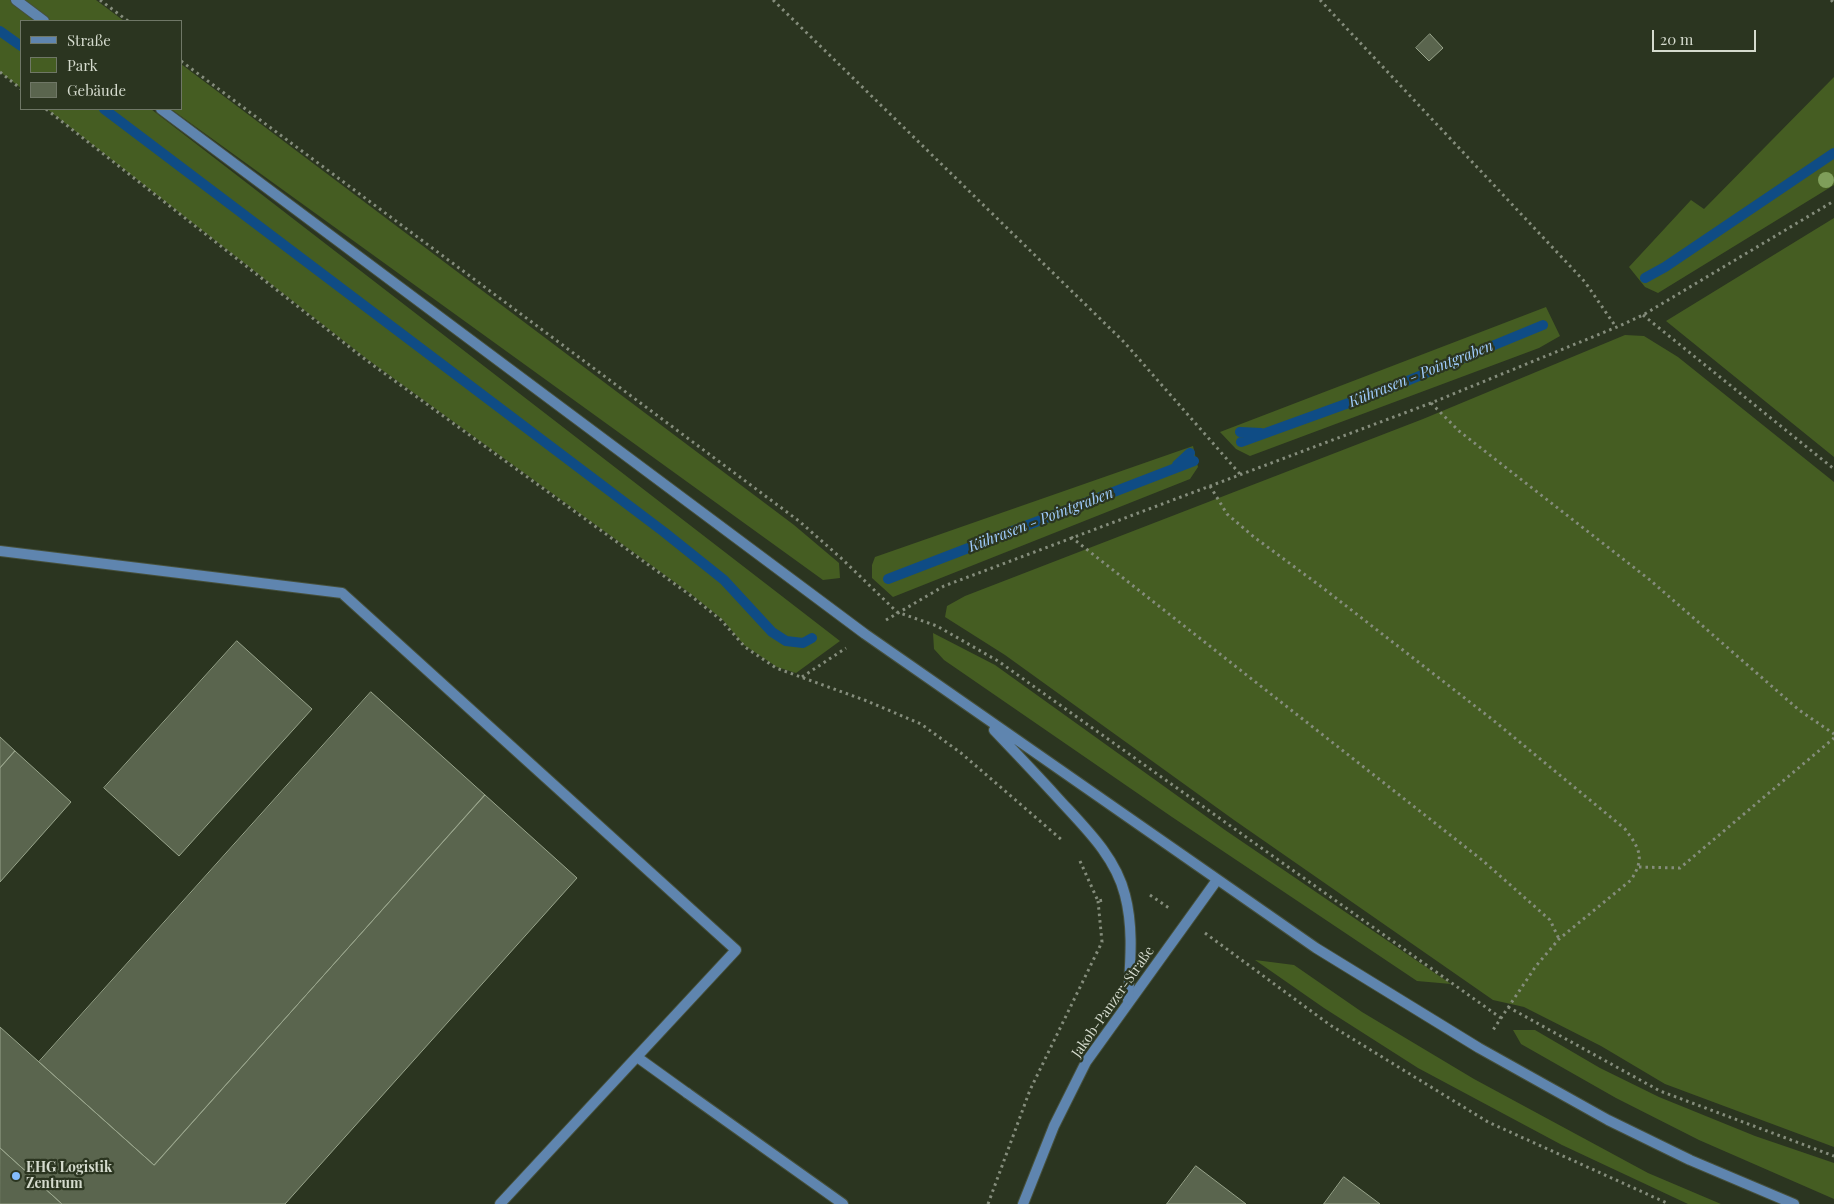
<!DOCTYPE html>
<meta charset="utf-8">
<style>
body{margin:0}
#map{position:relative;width:1834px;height:1204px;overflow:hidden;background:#2b3520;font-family:"Playfair Display",serif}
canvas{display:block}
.legend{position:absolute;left:20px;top:20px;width:162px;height:90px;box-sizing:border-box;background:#2b3520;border:1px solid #6f7766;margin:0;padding:6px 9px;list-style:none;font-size:15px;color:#d5dbce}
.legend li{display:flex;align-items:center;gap:10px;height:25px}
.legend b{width:25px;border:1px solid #6f7766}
.scale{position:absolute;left:1652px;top:30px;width:104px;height:22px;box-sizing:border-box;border:2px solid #d5dbce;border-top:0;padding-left:6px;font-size:15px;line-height:18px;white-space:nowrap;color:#d5dbce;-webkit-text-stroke:4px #2b3520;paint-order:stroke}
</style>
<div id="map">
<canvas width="1834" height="1204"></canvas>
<ul class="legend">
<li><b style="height:6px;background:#5f85af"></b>Straße</li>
<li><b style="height:14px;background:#455d22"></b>Park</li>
<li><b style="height:14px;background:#5a654e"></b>Gebäude</li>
</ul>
<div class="scale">20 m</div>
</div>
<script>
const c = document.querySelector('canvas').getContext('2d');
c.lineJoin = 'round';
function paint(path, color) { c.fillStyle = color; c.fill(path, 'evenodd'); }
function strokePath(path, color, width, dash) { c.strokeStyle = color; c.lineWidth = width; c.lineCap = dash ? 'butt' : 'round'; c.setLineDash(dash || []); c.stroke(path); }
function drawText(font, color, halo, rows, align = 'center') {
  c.font = font + ' "Playfair Display",serif'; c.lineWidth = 4.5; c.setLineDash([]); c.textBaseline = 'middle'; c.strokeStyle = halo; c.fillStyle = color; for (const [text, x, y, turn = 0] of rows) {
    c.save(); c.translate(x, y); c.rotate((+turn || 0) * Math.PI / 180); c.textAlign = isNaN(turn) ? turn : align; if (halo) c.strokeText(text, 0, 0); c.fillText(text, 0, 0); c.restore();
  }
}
paint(new Path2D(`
 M0 0H11L38 21H21V88L0 72Z
 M20 0H96L124 21H50Z
 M181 64 794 525 839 563 840 578 823 580 171 109H181Z
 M1834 77V185L1658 293 1645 287 1629 267 1691 200 1704 209Z
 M47 109H151L840 641 796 673 777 667 744 645 723 620 691 594 367 359Z
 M1834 218V457L1666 321Z
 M1546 307 1560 336 1539 348 1250 456 1236 449 1220 432Z
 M1625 335 1644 336 1678 357 1834 482V1147L1665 1084 1601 1046 1524 1007 1493 1000 1234 820 1005 655 945 617 947 606 965 596 1423 419Z
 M1193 446 1198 467 1190 479 893 597 872 578V565L875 557Z
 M933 633 995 665 1225 830 1451 984 1417 981 1172 817 944 660 934 649Z
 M1255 960 1294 965 1362 1012 1474 1079 1648 1173 1721 1204H1688L1562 1145 1418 1068 1324 1008Z
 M1513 1030H1535L1600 1068 1659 1097 1755 1136 1834 1163V1199L1699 1140 1616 1098 1521 1044Z`), '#455d22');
strokePath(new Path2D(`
 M0 31 21 46
 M104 109 664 532 724 580 772 632 786 641 803 643 812 638
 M1645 278 1665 267 1834 153
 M1240 432 1261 433
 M1241 442 1390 388 1543 325
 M1177 465 1190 453
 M888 579 1194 461`), '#0f4c85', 10);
const building = new Path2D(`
 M1430 34 1443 48 1429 61 1416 48Z
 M237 641 312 709 179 856 104 788Z
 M371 692 485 795 154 1165 39 1062Z
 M0 737 15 751 0 768Z
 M15 751 71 802 0 882V768Z
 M485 795 577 878 285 1204H62L0 1148V1027L154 1165Z
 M0 1148 62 1204H0Z
 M1196 1166 1246 1204H1167Z
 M1344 1177 1380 1204H1324Z`);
paint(building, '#5a654e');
strokePath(building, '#98a48b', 1);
const service = new Path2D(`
 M0 551 342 593 736 950 500 1204
 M637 1057 687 1093`);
const minor = new Path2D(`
 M687 1093 843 1204
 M1023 1204 1054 1126 1086 1062 1217 880`);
const tertiary = new Path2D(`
 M16 0 44 21
 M161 109 865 634 1316 948 1479 1048 1608 1120 1690 1160 1794 1204
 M994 730C1015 752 1036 774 1056 796 1083 826 1115 855 1125 895 1134 929 1130 965 1128 1000`);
strokePath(service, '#46503c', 12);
strokePath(minor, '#46503c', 12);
strokePath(tertiary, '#46503c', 12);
strokePath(new Path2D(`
 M100 0 128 21
 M773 0 1124 342 1240 474
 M1320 0 1585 282 1616 327
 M1831 0 1834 3
 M181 61 799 521 841 558 897 612 937 626 998 661 1501 1018
 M0 72 21 89
 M46 109 366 360 690 595 721 620 745 647 776 668 867 701 921 724 961 753 1063 841
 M1643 315 1834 469
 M1431 403 1459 431 1650 580 1799 710 1834 734
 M1210 486 1227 514 1254 537 1323 588 1493 720 1625 829C1640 849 1645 858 1631 880L1559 939 1536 966 1493 1030
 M1071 537 1482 860 1550 920 1559 939
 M886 620 944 586 1431 403 1617 327 1643 315 1834 201
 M802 677 846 648
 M1080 861 1098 901 1103 900
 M1639 867 1680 868 1834 738
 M1150 895 1169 908
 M1205 933 1330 1025 1488 1122 1669 1204
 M1508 1007 1660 1091 1834 1156
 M988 1204 1030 1090 1102 942 1098 901`), '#858d7c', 3, [2.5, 4]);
strokePath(service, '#5f85af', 10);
strokePath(minor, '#5f85af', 10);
strokePath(tertiary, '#5f85af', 10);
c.fillStyle = '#7f9e5a';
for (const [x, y] of [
 [1826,180]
]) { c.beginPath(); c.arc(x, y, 8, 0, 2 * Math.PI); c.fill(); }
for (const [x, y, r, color] of [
 [16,1176,5,"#83bcfb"]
]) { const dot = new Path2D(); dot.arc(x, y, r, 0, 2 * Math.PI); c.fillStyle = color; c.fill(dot); strokePath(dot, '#2b3520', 2); }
drawText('14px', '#d5dbce', '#2b3520', [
 ["Jakob-Panzer-Straße",1113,1002,-55]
]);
drawText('bold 14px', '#d5dbce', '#2b3520', [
 ["EHG Logistik",26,1168],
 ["Zentrum",26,1184]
], 'left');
drawText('italic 15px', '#a0cdfe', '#2b3520', [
 ["Kührasen - Pointgraben",1421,374,-22],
 ["Kührasen - Pointgraben",1041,520,-21]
]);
</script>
